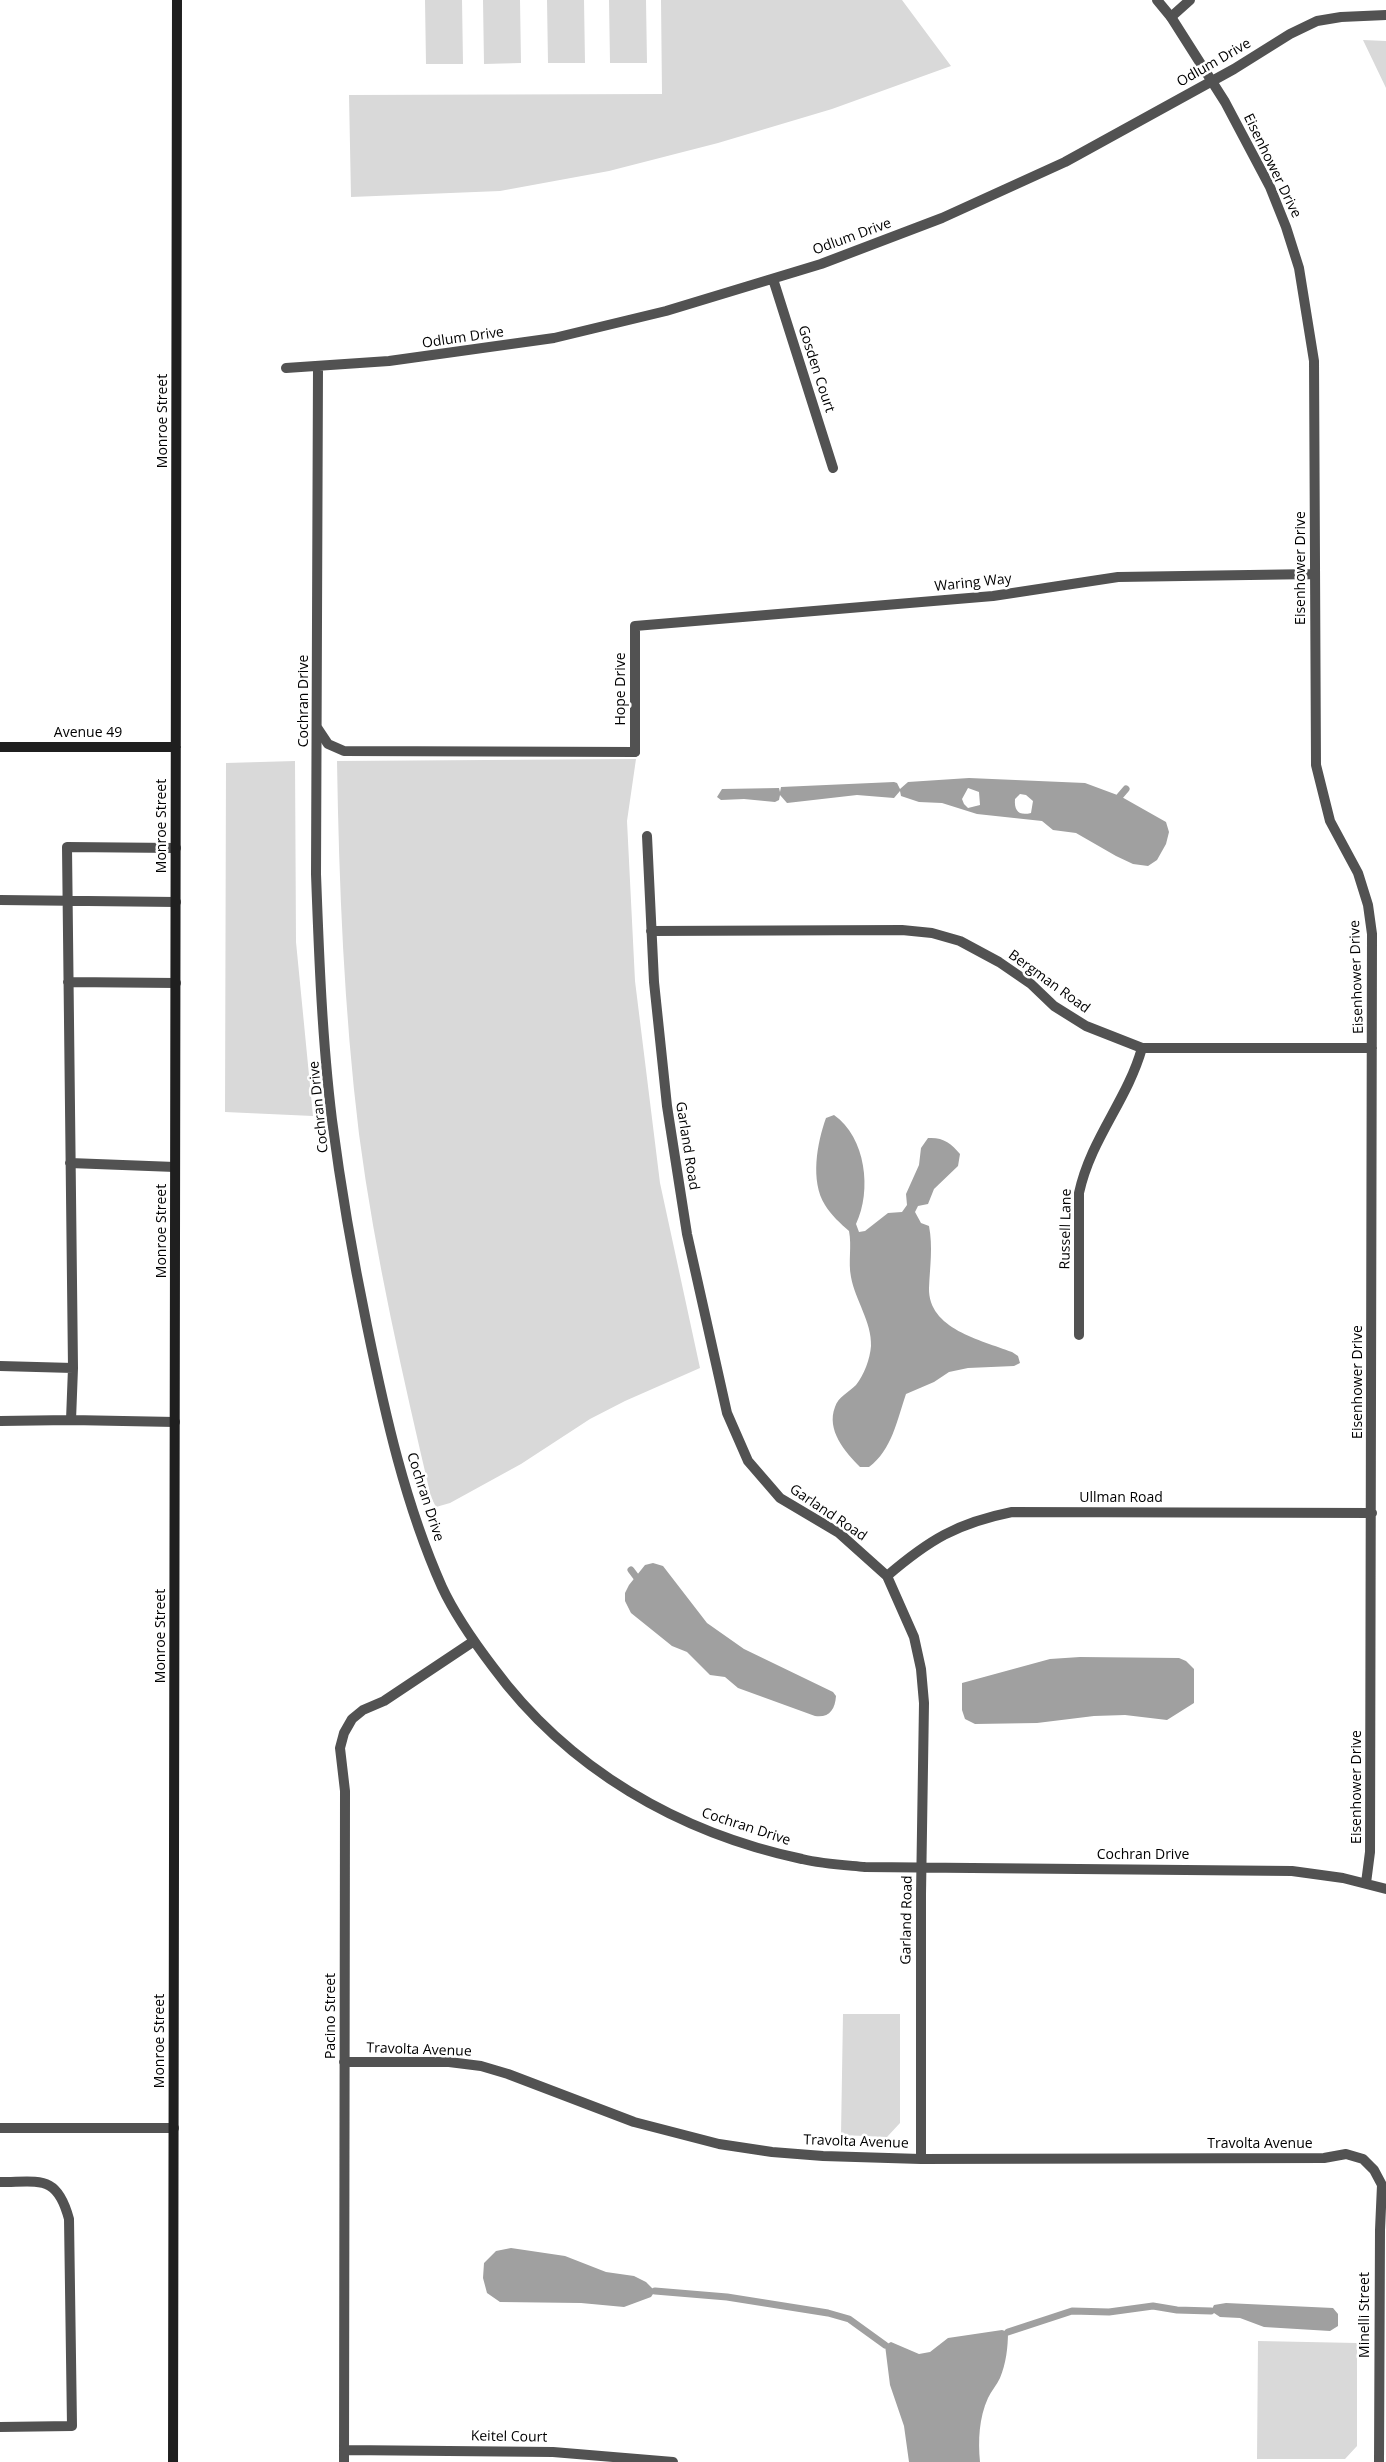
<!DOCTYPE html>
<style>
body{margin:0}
canvas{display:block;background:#fff}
</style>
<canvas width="1386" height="2462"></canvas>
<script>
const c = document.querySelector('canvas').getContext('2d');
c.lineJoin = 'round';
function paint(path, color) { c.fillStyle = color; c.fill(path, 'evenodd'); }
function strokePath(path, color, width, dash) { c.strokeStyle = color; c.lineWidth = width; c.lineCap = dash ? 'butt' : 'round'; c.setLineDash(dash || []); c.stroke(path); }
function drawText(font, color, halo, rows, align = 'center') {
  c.font = font + ' "Open Sans",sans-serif'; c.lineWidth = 5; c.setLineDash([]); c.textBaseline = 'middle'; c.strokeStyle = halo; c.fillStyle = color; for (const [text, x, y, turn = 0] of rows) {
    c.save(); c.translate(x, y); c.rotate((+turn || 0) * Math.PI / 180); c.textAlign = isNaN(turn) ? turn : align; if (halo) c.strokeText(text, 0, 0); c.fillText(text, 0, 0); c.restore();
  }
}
paint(new Path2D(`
 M425 0H462L463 64H426Z
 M483 0H520L521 63 484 64Z
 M547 0H584L585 63H548Z
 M609 0H646L647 63H610Z
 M661 0H902L951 66 832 109 718 143 609 171 500 191 351 197 349 95 662 94Z
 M1363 40 1386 41V88Z
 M636 759 627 821 635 981 660 1183 700 1368 625 1401 590 1419 521 1464 450 1503 436 1507 431 1497C403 1377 375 1256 359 1134 344 1010 339 886 337 761Z
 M295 761 296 942 313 1116 225 1112 226 763Z
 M843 2014H900V2123L887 2137 841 2135Z
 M1258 2341 1357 2343V2446L1345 2459H1257Z`), '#d9d9d9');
paint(new Path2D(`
 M969 778 1085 783 1120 796 1166 822 1169 832 1166 844 1157 860 1148 866 1133 864 1116 856 1076 833 1053 830 1042 821 977 814 942 803 919 802 901 796 900 791 894 798 857 795 787 803 780 795 779 800 775 802 744 799 721 800 717 797 722 789 779 788 780 792 781 787 894 782 897 783 900 789 908 782ZM968 788 979 792 980 805 968 808 964 804 962 799ZM1020 794 1026 795 1033 801 1031 813C1019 816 1014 811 1015 799Z
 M834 1115C866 1137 872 1191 856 1224L859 1232 865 1231 888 1213 902 1212 907 1205 906 1194 919 1165 921 1148 928 1138C943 1137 951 1143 960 1154L958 1166 934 1189 928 1204 918 1206 915 1212 921 1223 929 1226C933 1247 930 1266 929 1288 928 1329 981 1340 1012 1352L1018 1356 1020 1363 1014 1366 968 1368 949 1372 934 1382 906 1394C897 1420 892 1450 869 1467H860C845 1452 826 1430 835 1407 838 1397 849 1392 856 1385 864 1375 870 1359 871 1346 872 1322 855 1300 851 1277 848 1262 852 1246 849 1231 841 1224 831 1215 825 1205 810 1181 817 1143 826 1118Z
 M653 1563 663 1566 707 1623 744 1649 833 1692 836 1696C835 1710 829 1718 815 1716L738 1688 725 1677 710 1675 687 1652 672 1646 631 1613 625 1601V1593L629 1585 645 1565Z
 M1080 1657 1179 1658 1186 1661 1194 1669V1703L1167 1720 1125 1715 1094 1716 1037 1723 975 1724 965 1719 962 1710V1683L1050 1659Z
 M511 2248 565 2256 606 2272 634 2276 646 2282 655 2291 651 2297 624 2307 581 2303 500 2302 487 2293 483 2278 484 2263 496 2251Z
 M1226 2303 1333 2308 1338 2314V2326L1330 2331 1264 2327 1240 2318 1220 2317 1211 2311 1214 2305Z
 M1002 2330 1008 2332C1008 2347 1006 2364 1000 2378 997 2385 991 2391 988 2398 979 2418 978 2440 980 2462H909L904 2426 890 2385 885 2345 891 2342 919 2354 930 2352 948 2338Z`), '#a0a0a0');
strokePath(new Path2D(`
 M1120 796 1126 789
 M631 1570 637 1578
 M655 2291 727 2297 828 2313 849 2319 885 2345
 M1008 2332 1072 2311 1109 2312 1153 2306 1177 2310 1211 2311`), '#a0a0a0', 7);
strokePath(new Path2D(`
 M1171 17 1190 0
 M318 729 328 744 344 751 635 752
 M0 900 176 902
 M68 982 176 983
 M70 1163 175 1167
 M0 1366 73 1368 71 1420 175 1422
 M73 1368 67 847 176 848
 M0 1421 71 1420
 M0 2128H174
 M0 2182C40 2182 57 2174 69 2219L72 2426 0 2427`), '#525252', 10);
strokePath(new Path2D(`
 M1157 0 1171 17 1225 102 1270 187 1286 227 1299 268 1314 361 1316 765 1330 821 1358 873 1368 905 1372 934 1370 1852 1366 1883
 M773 279 833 468
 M318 367 316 874C319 956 322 1039 332 1120 341 1189 353 1258 367 1326 385 1414 405 1504 442 1587 455 1615 474 1642 493 1667 568 1769 679 1833 802 1859 823 1864 844 1865 865 1867L1292 1871 1343 1878 1386 1889
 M286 368 389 361 554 338 666 311 821 264 942 218 1065 162 1234 69 1290 34 1317 21 1341 17 1386 15
 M635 752V626L993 596 1118 577 1315 574
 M647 836 654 982 667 1106 687 1234 727 1413 748 1461 780 1498 839 1533 887 1576 914 1637 921 1669 924 1703 921 1894V2159
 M651 931 902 930 932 933 960 941 999 962 1031 984 1054 1006 1086 1026 1142 1048H1372
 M1079 1335V1193C1091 1138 1127 1101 1142 1048
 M887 1576C929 1540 957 1523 1012 1512L1372 1513
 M344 2062H449L481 2066 508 2074 634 2122 719 2144 772 2152 823 2156 921 2159 1324 2158 1346 2154 1363 2159 1374 2170 1382 2185 1380 2230 1379 2462
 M344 2450 553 2452 673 2462
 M344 2462 345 1791 340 1748 344 1733 352 1719 363 1710 384 1701 474 1641`), '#525252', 10);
strokePath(new Path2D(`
 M0 747H176
 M173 2462 177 0`), '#1f1f1f', 10);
drawText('14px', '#000', '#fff', [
 ["Odlum Drive",1214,63,-30],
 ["Eisenhower Drive",1272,166,64],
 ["Odlum Drive",852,237,-20],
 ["Odlum Drive",463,338,-8],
 ["Gosden Court",816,369,72],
 ["Monroe Street",163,421,-90],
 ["Eisenhower Drive",1301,568,-90],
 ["Waring Way",973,583,-6],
 ["Hope Drive",621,689,-90],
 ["Cochran Drive",304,701,-90],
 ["Avenue 49",88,733],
 ["Monroe Street",162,826,-90],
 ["Eisenhower Drive",1357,977,-92],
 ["Bergman Road",1049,982,36],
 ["Cochran Drive",319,1107,-96],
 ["Garland Road",687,1146,81],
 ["Russell Lane",1066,1229,-89],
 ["Monroe Street",162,1231,-90],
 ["Eisenhower Drive",1358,1382,-90],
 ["Cochran Drive",425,1497,72],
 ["Ullman Road",1121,1498],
 ["Garland Road",828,1513,34],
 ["Monroe Street",161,1636,-90],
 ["Eisenhower Drive",1357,1787,-90],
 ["Cochran Drive",746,1827,18],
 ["Cochran Drive",1143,1855],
 ["Garland Road",907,1920,-89],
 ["Pacino Street",331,2016,-90],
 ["Monroe Street",160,2041,-90],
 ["Travolta Avenue",419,2050,2],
 ["Travolta Avenue",856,2142,2],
 ["Travolta Avenue",1260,2144],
 ["Minelli Street",1365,2315,-90],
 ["Keitel Court",509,2437,1]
]);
</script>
